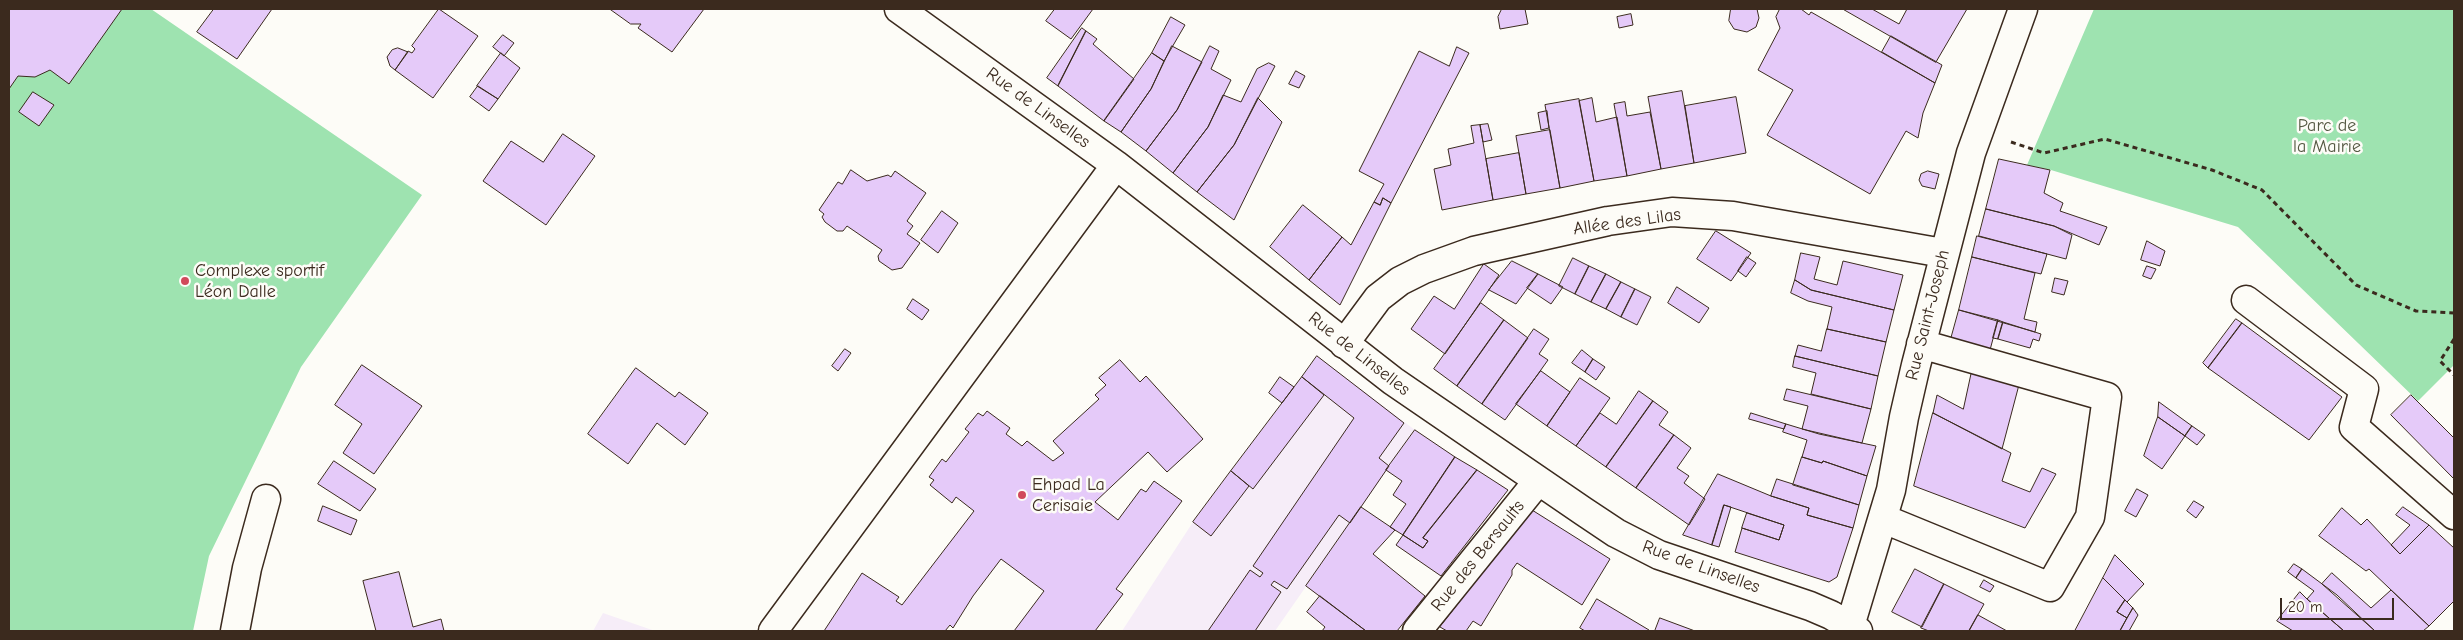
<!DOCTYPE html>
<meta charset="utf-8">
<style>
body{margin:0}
#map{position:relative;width:2463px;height:640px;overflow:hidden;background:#fdfcf7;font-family:"Comic Neue",sans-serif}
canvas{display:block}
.frame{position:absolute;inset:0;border:10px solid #3b2a1e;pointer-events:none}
.scale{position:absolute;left:2280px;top:598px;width:114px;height:22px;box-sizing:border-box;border:2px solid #3b2a1e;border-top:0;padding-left:6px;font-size:15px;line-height:18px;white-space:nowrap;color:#3b2a1e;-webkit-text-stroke:4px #fdfcf7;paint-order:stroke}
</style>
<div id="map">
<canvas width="2463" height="640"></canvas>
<div class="frame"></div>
<div class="scale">20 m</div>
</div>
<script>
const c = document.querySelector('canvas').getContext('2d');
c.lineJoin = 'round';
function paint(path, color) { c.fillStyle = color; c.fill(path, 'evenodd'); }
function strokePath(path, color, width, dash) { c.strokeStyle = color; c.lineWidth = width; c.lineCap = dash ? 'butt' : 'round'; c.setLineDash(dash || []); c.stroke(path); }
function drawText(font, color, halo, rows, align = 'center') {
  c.font = font + ' "Comic Neue",sans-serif'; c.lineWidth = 5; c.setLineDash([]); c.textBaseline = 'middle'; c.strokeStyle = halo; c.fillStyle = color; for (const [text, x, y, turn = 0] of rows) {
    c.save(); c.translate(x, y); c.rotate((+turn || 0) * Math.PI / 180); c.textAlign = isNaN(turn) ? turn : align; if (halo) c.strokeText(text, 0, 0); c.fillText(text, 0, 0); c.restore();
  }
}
paint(new Path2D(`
 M1317 356 1415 430 1275 631H1122L1193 522Z
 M603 613 655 631H593Z`), '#f6edf8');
paint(new Path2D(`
 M9 9H151L422 195 301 367 209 556 193 631H9Z
 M2094 9H2454V365L2418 401 2238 227 2051 170 2027 165Z`), '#9ee3b0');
const building = new Path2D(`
 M9 9H122L69 84 50 70 35 77 18 76 9 89Z
 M214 9H272L237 59 197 32Z
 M439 9 478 36 433 98 395 70 408 51 412 53 415 49 412 46Z
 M610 9H704L672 52 638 28 641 24H631Z
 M1055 9H1093L1071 39 1046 21Z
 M1502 9H1525L1528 24 1500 29 1498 17Z
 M1731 9H1757L1759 18 1756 27 1747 32 1734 29 1729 21Z
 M1780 9H1801L1809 15 1811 12 1935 83 1923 113 1918 138 1906 131 1870 194 1767 135 1793 90 1758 70 1780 28 1776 17Z
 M1843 9H1872L1899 24 1907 9H1967L1936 62Z
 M1631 14 1633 25 1619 28 1617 17Z
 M1171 17 1185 25 1164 61 1152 53Z
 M1082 28 1086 31 1058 86 1047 78Z
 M1086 31 1097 39 1093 44 1134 79 1104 121 1058 86Z
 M503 35 514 43 504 56 493 47Z
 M1891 36 1942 65 1935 83 1882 52Z
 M1172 46 1202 62 1177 110 1146 151 1121 132 1151 89Z
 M1210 46 1219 51 1211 69 1231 80 1208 127 1173 173 1146 151 1177 110Z
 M1457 47 1469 53 1392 201 1391 203 1383 198 1380 205 1374 202 1384 184 1359 171 1419 51 1449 66Z
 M398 48 408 52 395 70 390 66 387 57 392 50Z
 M501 53 520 68 498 99 477 86Z
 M1152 53 1164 61 1151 89 1121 132 1104 121Z
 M1269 63 1275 66 1234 145 1197 192 1173 173 1208 127 1223 95 1241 102 1257 69Z
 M1296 71 1305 76 1299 88 1289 84Z
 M478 86 498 99 489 111 470 97Z
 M1682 91 1694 163 1661 169 1648 97Z
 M33 92 54 105 39 126 19 112Z
 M1736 97 1746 153 1694 163 1685 106Z
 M1258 98 1282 122 1234 220 1197 192 1234 145Z
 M1592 98 1596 122 1617 117 1627 176 1594 181 1579 101Z
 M1579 99 1594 181 1560 188 1545 105Z
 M1625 102 1627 116 1650 112 1661 169 1627 176 1614 104Z
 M1547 111 1549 128 1541 130 1538 113Z
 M1488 124 1492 140 1483 142 1480 125Z
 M1480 125 1493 200 1442 210 1434 169 1451 165 1448 149 1474 143 1471 126Z
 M1550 130 1560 188 1526 194 1516 136Z
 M563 134 595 156 546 225 483 181 511 141 543 162Z
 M1519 153 1526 194 1493 200 1486 159Z
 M1999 159 2050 170 2044 193 2063 203 2060 211 2107 227 2099 245 2054 226 1986 209Z
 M851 170 867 181 888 175 891 177 895 171 926 193 907 221 913 226 907 234 920 243 902 268 892 270 879 261 878 256 882 250 847 226 843 231H837L825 222 822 217 824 214 819 210 838 182 842 184Z
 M1928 171 1939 174 1935 189 1922 186 1919 180 1921 174Z
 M1383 198 1391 203 1340 305 1309 280 1342 237 1351 245 1374 202 1380 205Z
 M1303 205 1342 237 1309 280 1270 247Z
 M1986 209 2054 226 2072 235 2066 259 1979 236Z
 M942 211 958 223 938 253 921 240Z
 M1716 231 1751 253 1731 281 1697 259Z
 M1977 236 2047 254 2041 274 1972 257Z
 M2147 241 2165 251 2160 266 2141 260Z
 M1801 253 1820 257 1814 279 1837 285 1843 261 1903 275 1894 310 1811 290 1795 280Z
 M1747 257 1756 263 1746 277 1738 271Z
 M1972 257 2035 273 2024 319 2037 322 2035 332 1959 310Z
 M1573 258 1589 266 1575 294 1559 286Z
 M1512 261 1538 274 1516 304 1489 290Z
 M1484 264 1499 275 1445 354 1411 329 1434 296 1454 309Z
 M1589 266 1606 274 1591 302 1575 294Z
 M2147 266 2156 269 2151 279 2143 276Z
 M1538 274 1563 287 1551 304 1527 288Z
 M1606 274 1621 282 1606 309 1591 302Z
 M2055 278 2068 281 2064 295 2052 292Z
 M1795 280 1811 290 1894 310 1886 342 1827 329 1832 307 1808 301 1791 293Z
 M1621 282 1635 289 1621 317 1606 309Z
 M1677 287 1709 308 1699 323 1668 303Z
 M1635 289 1651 297 1637 325 1621 317Z
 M913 299 929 310 922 320 907 309Z
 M1481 303 1504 320 1457 386 1434 369Z
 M1959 310 1998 320 1990 350 1951 339Z
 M2236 319 2242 323 2208 368 2203 363Z
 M1504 320 1528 338 1482 404 1457 386Z
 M1998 320 2003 322 1998 339 1993 338Z
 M2003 322 2041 334 2039 341 2033 339 2030 348 1998 339Z
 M2242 323 2342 397 2309 440 2208 368Z
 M1534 329 1549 339 1539 354 1548 360 1505 420 1482 404Z
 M1827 329 1886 342 1878 376 1795 356 1798 345 1821 351Z
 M845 349 851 353 838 371 832 366Z
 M1582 350 1593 359 1585 372 1572 363Z
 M1317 356 1404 423 1379 458 1389 466 1350 523 1339 515 1287 589 1274 581 1271 585 1281 592 1255 631H1208L1250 570 1260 577 1263 573 1253 566 1354 418 1302 377Z
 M1795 356 1878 376 1871 409 1811 394 1816 373 1793 367Z
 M1593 359 1605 367 1596 380 1585 372Z
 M1120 360 1140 382 1146 376 1203 439 1167 472 1148 452 1095 502 1118 520 1141 489 1146 492 1154 481 1182 501 1116 589 1123 594 1095 631H1014L1044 591 1001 559 973 596 953 628 950 625 945 631H824L862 573 899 597 896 601 902 605 974 511 956 497 952 503 930 485 934 480 929 477 942 459 946 462 969 432 965 429 978 413 983 416 987 411 1010 428 1006 434 1022 446 1027 441 1053 461 1064 453 1053 441 1099 399 1095 395 1106 385 1099 378Z
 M362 365 422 406 374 474 343 453 362 424 335 405Z
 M636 368 675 397 679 392 708 413 685 445 657 423 628 464 588 434Z
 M1541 371 1570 392 1547 426 1516 404Z
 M1972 371 2020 381 2002 449 1933 413 1937 395 1963 409Z
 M1280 377 1294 387 1282 403 1269 393Z
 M1302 377 1324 395 1253 489 1231 471Z
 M1580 378 1610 398 1576 446 1547 426Z
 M1787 389 1871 409 1862 443 1802 429 1808 406 1784 400Z
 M1639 391 1653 401 1606 467 1576 446 1600 413 1616 424Z
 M2411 395 2454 438V479L2391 415Z
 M1653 401 1668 412 1659 425 1674 435 1636 488 1606 467Z
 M2159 402 2192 426 2185 436 2158 417Z
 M1751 413 1786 424 1784 429 1749 419Z
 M1933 413 2011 453 2002 481 2030 492 2042 468 2056 474 2025 528 1914 486Z
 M2158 417 2185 436 2162 469 2144 456Z
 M1786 424 1819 434 1876 446 1867 476 1823 461 1822 463 1802 457 1807 440 1783 432Z
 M2192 426 2205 435 2197 445 2185 436Z
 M1415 430 1455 457 1403 535 1390 527 1406 504 1393 495 1402 481 1386 470Z
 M1674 435 1691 448 1677 468 1689 476 1684 483 1705 499 1689 525 1636 488Z
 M1455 457 1477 470 1423 538 1428 541 1423 548 1403 535Z
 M1802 457 1822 463 1823 461 1867 476 1859 505 1793 485Z
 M334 461 376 489 360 511 318 484Z
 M1477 470 1508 490 1441 576 1396 545 1403 535 1423 548 1428 541 1423 538Z
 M1231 471 1249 486 1211 536 1193 522Z
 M1718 474 1771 496 1809 508 1807 515 1853 528 1837 577 1829 582 1735 552 1742 528 1779 540 1784 525 1724 505 1712 545 1683 535Z
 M1777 479 1859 505 1853 528 1807 515 1809 508 1771 496Z
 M2137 489 2148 495 2136 517 2125 511Z
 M2194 501 2204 507 2196 518 2187 511Z
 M1724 505 1731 507 1719 547 1712 545Z
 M323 506 357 520 351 535 318 521Z
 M1361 507 1395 530 1373 554 1425 596 1397 631H1366L1306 586Z
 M2403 507 2429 525 2400 554 2391 545 2410 525 2396 515Z
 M2342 508 2361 525 2367 519 2400 554 2429 525 2454 548V601L2429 626 2369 569 2366 571 2319 536Z
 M1532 510 1610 559 1582 605 1517 563 1512 570V575L1481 626 1473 621 1466 631H1447L1440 627Z
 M1747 513 1784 525 1779 540 1742 528Z
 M2115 555 2144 584 2127 602 2103 578Z
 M2294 564 2302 569 2296 578 2288 572Z
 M1915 569 1944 584 1922 627 1892 612Z
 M2302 569 2337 595 2375 631H2344L2307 599 2314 591 2296 578Z
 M399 572 413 627 441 619 444 631H376L363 581Z
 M2332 573 2371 608 2391 590 2429 626 2423 631H2375L2322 584Z
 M2103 578 2125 600 2117 612 2127 618 2120 631H2075Z
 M1984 580 1994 586 1990 592 1980 587Z
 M1944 584 1984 604 1969 631H1929L1921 628Z
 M2300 592 2307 599 2344 631H2293L2277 621Z
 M1320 596 1366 631H1322L1325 627 1307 612Z
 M1597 599 1649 630 1648 631H1585L1580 628Z
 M2125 600 2133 608 2127 618 2117 612Z
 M2133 608 2138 615 2129 631H2120Z
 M1978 615 2007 631H1969Z
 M1660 618 1695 631H1655Z`);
paint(building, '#e5caf9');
strokePath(building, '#3b2a1e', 1);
const minor = new Path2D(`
 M899 9 1116 165 1393 381 1583 511 1616 533 1659 555 1810 606 1831 615 1858 631
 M2246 300 2364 389 2354 427 2454 515
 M1344 344 1378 298 1400 281 1424 269 1474 251 1608 221 1672 212 1733 216 1943 253
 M1884 519 2050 587 2090 517 2107 397 1921 344
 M1850 626 1891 490 1904 417 1916 365 1971 153 2023 9
 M235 631 247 568 266 499
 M773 631 1116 165
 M1417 631 1538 481`);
strokePath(minor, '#3b2a1e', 31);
strokePath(new Path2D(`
 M2011 142 2044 153 2105 139 2212 170 2262 190 2356 285 2416 311 2454 313
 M2454 339 2440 361 2454 375`), '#3b2a1e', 3, [5, 4]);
strokePath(minor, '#fdfcf7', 28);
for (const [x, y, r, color] of [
 [185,281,5,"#d1495b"],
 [1022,495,5,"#d1495b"]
]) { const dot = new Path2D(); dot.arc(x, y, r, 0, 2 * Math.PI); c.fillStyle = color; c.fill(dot); strokePath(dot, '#fdfcf7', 2); }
drawText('18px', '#3b2a1e', '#fdfcf7', [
 ["Rue de Linselles",1038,108,36],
 ["Allée des Lilas",1627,222,-8],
 ["Rue Saint-Joseph",1928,315,-76],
 ["Rue de Linselles",1359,354,38],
 ["Rue des Bersaults",1478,556,-51],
 ["Rue de Linselles",1701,567,20]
]);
drawText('18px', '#545842', '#fdfcf7', [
 ["Parc de",2327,126],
 ["la Mairie",2327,147]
]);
drawText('18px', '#3b2a1e', '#fdfcf7', [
 ["Complexe sportif",195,271],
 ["Léon Dalle",195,292],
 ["Ehpad La",1032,485],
 ["Cerisaie",1032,506]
], 'left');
</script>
